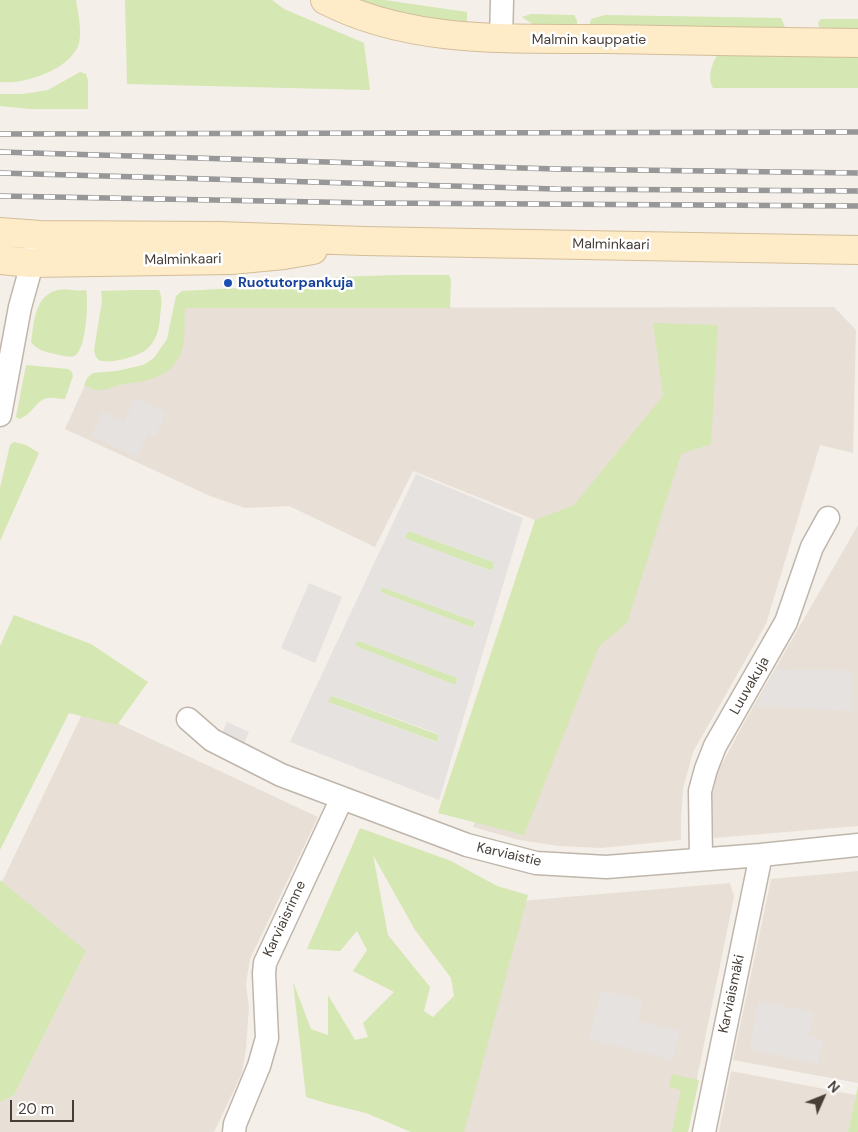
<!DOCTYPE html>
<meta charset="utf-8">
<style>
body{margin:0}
#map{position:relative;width:858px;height:1132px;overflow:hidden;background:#f4efe8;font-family:"DM Sans",sans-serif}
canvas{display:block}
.north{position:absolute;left:798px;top:1072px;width:50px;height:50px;-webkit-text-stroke:4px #fff;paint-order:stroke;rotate:46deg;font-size:14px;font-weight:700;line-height:20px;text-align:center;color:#473f37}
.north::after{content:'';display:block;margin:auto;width:18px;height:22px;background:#473f37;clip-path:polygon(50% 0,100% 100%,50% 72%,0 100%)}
.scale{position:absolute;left:10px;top:1100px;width:64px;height:22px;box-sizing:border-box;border:2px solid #473f37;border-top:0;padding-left:6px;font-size:15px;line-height:18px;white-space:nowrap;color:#473f37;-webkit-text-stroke:4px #fff;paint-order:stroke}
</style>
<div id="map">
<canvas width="858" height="1132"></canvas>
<div class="north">N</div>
<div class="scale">20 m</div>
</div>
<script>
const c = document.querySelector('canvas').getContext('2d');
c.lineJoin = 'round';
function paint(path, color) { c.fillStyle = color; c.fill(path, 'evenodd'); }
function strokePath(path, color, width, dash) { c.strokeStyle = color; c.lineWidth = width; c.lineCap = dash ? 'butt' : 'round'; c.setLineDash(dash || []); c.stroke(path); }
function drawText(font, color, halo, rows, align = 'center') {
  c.font = font + ' "DM Sans",sans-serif'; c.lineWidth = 5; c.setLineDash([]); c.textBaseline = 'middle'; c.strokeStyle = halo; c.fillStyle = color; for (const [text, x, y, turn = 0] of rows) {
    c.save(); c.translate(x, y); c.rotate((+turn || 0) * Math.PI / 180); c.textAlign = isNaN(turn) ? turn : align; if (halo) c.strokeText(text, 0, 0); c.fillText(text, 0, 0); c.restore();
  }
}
paint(new Path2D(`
 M834 307 856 330 853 453 820 445 766 624 693 752 683 789 681 819V840L601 848 559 846 519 840 473 827 573 506 535 520 413 471 375 547 289 506 245 508 210 496 65 429 85 385 154 377 184 308Z
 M858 525V826L714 838 710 816 712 794 717 773 745 721Z
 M85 708 318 817 250 959 246 984 249 1007 246 1049 242 1073 214 1132H0V886Z
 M858 871V1083L733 1060 771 879Z
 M730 883 734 897 686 1132H449L520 901Z
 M731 1071 856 1095 848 1132H719Z`), '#e8e0d6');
paint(new Path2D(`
 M0 0H76C78 13 82 30 79 43 72 69 24 85 0 82Z
 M125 0H272L284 9 364 43 370 90 127 84Z
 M354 0H384L467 12V24L404 16Z
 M531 14 574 15 577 20V26L534 25 522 17Z
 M605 15 781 18 784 24 785 29 589 27 591 19Z
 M821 19H858V29H820L818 23Z
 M718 54 858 56V88H713C707 77 712 63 718 54Z
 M80 72 86 74 88 80V109H31L0 106V94H23L48 90Z
 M398 275H449L451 280 450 308H185C184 318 185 329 184 340 180 374 153 381 124 384 116 385 105 391 98 390 93 390 88 386 84 385L87 378 93 373 117 371 143 365 154 358 167 339 176 296 182 291 258 287 337 277Z
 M86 290C89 301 86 352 74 356 68 358 60 355 55 354 46 352 37 350 31 342 34 325 34 297 55 291 64 287 76 292 86 290Z
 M134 290H159C163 299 161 307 160 317 159 329 157 340 147 349 140 356 108 365 99 360 95 357 95 354 94 350L102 301 101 291Z
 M653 323 718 325 711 444 681 454 627 623 599 646 524 835 438 813 535 520 574 505 663 396Z
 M26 365 68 369 72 372 73 376 65 399C59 399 53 397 48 398 35 400 32 416 19 419L16 417Z
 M14 442 26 445 39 453 0 541V488L10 445Z
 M409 531 493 562V568L492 571 406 539 405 536Z
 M382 587 474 621 476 622 473 628 380 592Z
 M14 615 91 644 148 682 117 725 69 713 0 850V646Z
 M359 641 455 677 458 679 455 685 355 646 356 642Z
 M333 696 439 735 437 742 328 702 329 698Z
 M360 828 451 861 497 886 528 895 464 1132H411L366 1113 329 1104 306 1097 293 982 311 1029 328 1035V995L355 1040 368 1037 363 1023 394 992 353 971 367 950 357 931 340 951 307 949ZM373 855 415 930 451 978 454 996 433 1017 424 1011 430 987 388 935Z
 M0 880 86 951 14 1095 0 1102Z
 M672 1074 699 1080 688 1132H672L681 1090 669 1087Z
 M858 1086V1132H848Z`), '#d5e7b2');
paint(new Path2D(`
 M135 398 166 412 155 437 148 434 137 457 91 436 102 412 124 422Z
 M416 474 523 518 439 800 290 742ZM409 531 493 562V568L491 571 407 539 405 536ZM382 587 474 621 476 623 475 626 473 628 380 592ZM359 641 455 677 458 679 455 685 355 646 356 642ZM334 696 439 734V738L436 742 328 702 329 698Z
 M309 583 342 597 315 663 281 648Z
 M777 667 785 670 852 671 853 711 756 706Z
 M227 722 249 732 244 743 222 733Z
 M601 990 642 1000 638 1021 680 1031 673 1060 589 1039Z
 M759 1001 814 1013 808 1036 823 1040 818 1064 749 1049Z`), '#e5e2e0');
const minor = new Path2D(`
 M501 39 502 0
 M0 415 20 307 40 235
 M188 719 212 740 281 775 467 845 536 863 606 867 761 855 858 845
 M701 859 700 791 706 769 715 746 786 622 812 547 828 518
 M234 1132 235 1124 259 1066 267 1038 264 973 265 963 342 798
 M704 1132 761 855`);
const secondary = new Path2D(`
 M325 0C412 45 513 38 608 39 691 41 775 42 858 43
 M0 232 40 235 218 236 364 241 858 250
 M0 260 31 263 231 260 284 255 313 250`);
strokePath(minor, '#bfb6ab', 25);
strokePath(secondary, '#d3bd99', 30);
strokePath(minor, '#fff', 22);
strokePath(secondary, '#feebc8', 28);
const rail = new Path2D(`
 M0 134 858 132
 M0 152 556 169 858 173
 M0 173 556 189 858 191
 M0 196 372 203 858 206`);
strokePath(rail, '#979797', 5.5);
strokePath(rail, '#fff', 4, [11]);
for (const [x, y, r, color] of [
 [228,283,5,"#1a4fb4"]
]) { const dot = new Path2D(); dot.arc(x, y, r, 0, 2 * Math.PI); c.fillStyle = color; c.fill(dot); strokePath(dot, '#fff', 2); }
drawText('14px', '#473f37', '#fff', [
 ["Malmin kauppatie",589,40],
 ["Malminkaari",611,245,1],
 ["Malminkaari",183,260,-1],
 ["Luuvakuja",750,686,-60],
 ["Karviaistie",509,855,13],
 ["Karviaisrinne",285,919,-65],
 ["Karviaismäki",732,994,-78]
]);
drawText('bold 14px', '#164399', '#fff', [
 ["Ruotutorpankuja",238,283]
], 'left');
</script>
